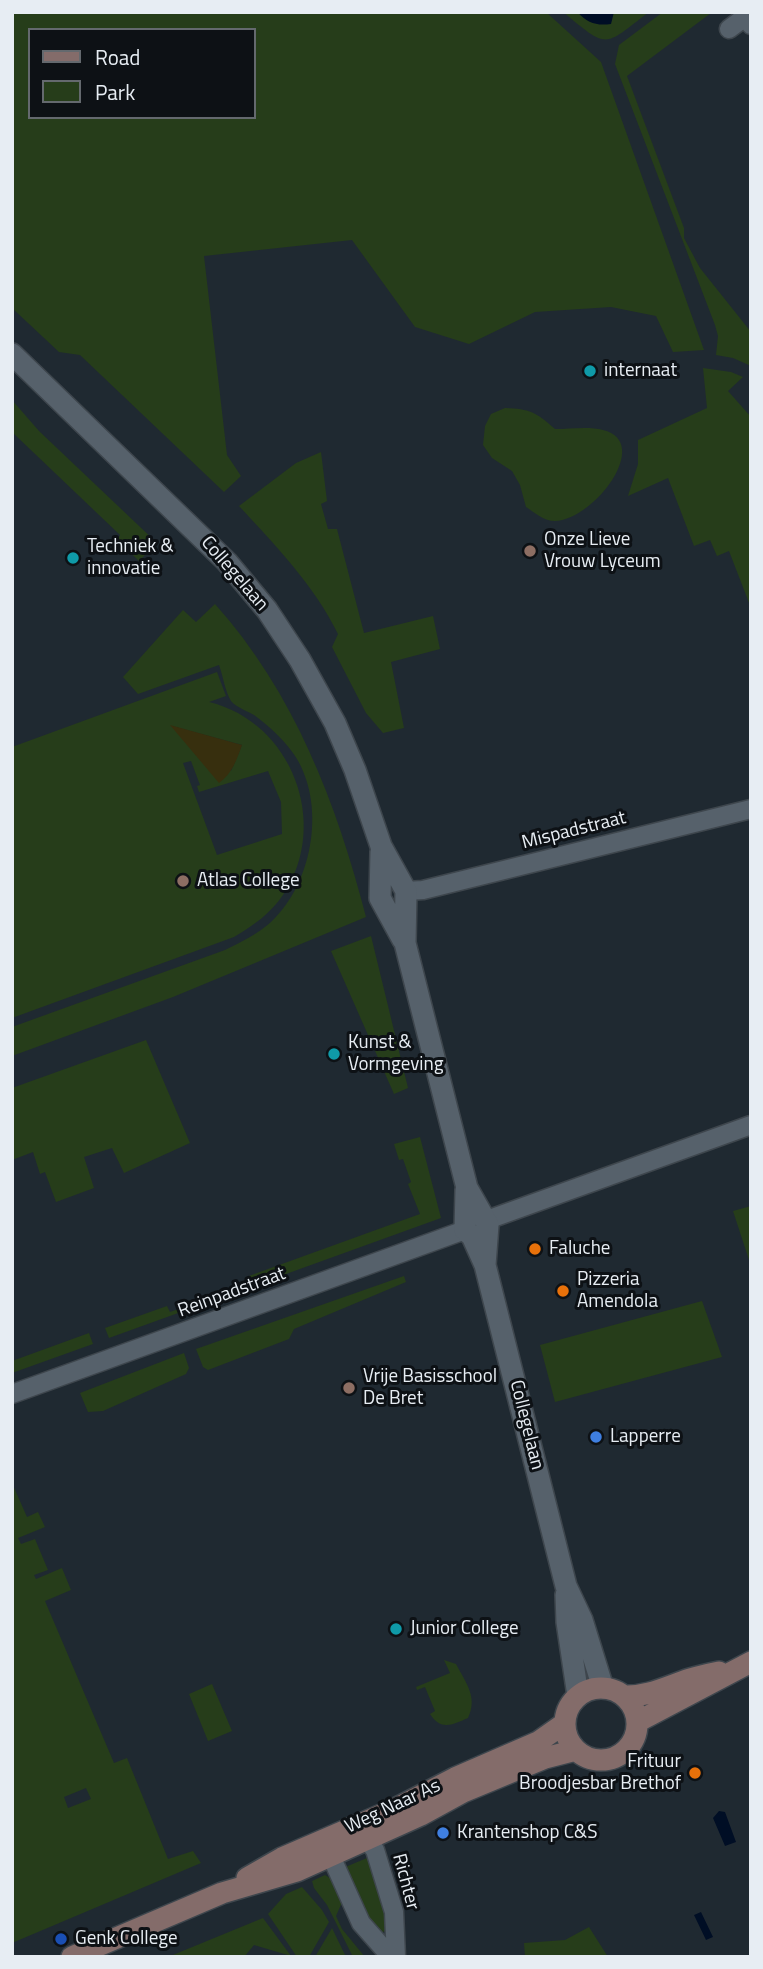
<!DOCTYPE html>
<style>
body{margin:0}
#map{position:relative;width:763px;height:1969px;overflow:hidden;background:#1f2931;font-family:"Titillium Web",sans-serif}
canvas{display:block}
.frame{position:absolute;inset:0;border:14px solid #e7edf3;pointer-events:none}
.legend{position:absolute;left:28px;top:28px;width:228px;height:91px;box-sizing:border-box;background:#0d1115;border:2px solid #64696e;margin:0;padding:9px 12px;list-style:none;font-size:21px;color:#e7edf3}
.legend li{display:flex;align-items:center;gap:14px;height:35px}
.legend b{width:35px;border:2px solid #64696e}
</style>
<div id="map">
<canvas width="763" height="1969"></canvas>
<div class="frame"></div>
<ul class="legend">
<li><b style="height:9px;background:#846c6a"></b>Road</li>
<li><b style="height:19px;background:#263d1a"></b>Park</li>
</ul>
</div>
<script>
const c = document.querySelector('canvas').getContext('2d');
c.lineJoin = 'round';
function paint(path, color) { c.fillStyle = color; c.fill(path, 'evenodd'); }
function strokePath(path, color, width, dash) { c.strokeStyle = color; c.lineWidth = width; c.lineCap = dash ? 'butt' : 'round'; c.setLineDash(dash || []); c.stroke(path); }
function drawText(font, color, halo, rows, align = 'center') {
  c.font = font + ' "Titillium Web",sans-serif'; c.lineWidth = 6; c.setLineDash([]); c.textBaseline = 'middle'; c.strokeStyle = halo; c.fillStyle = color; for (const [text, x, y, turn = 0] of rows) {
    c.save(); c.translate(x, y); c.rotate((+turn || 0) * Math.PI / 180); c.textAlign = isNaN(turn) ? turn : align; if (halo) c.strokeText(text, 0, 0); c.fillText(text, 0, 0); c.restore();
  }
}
paint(new Path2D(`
 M12 12H546L601 62 704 350 673 352 656 316 611 307 535 312 469 344 415 327 352 240 204 256 227 455 241 476 224 492 80 355 59 352 12 308ZM30 30H254V117H30Z
 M563 12H649C603 47 609 50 563 12Z
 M663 12 711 13 627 76 684 228V238L700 268 751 332V366L733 358 716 355 718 336 715 325 615 64 619 45Z
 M703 368 731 372 743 377 728 391 751 417V608L729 551 717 556 710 540 694 546 668 478 628 496 638 464V440L707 408Z
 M12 400 39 431 157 543 139 561 117 540 120 535 12 432Z
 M505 408C530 409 536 412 555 429 570 429 589 426 603 430 653 442 594 520 555 521 544 521 535 513 526 507L520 485 512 471 492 458 483 445 485 426 491 414Z
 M321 452 327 501 321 504 328 529H337L364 633 433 616 440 649 391 662 404 728 383 733 366 713 332 647 338 634C314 585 275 545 239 506L296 463Z
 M215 604C294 692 337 804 366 917L173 997 12 1056V1027L225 950C241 942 258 934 271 922 314 882 327 801 293 753 283 739 268 725 254 715 247 711 236 707 231 701 225 691 223 676 219 665L138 694 123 677 183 610 196 622Z
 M217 672 226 696 209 702C292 722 331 824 283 895 271 913 253 926 234 937L12 1018V747ZM172 726 242 745 231 771ZM191 761 200 785 197 786 199 792 268 771 281 802 282 834 217 855 183 763Z
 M371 936 408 1088 394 1094 331 951Z
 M146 1040 190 1143 124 1173 112 1148 84 1157 94 1188 56 1202 45 1172 40 1174 33 1152 12 1160V1088Z
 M420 1137 441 1218 109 1338 105 1328 167 1306 170 1312 248 1284 246 1277 420 1214 408 1184 411 1182 403 1159 399 1160 394 1144Z
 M751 1206V1266L733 1211Z
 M404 1276 406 1282 294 1329 289 1339 208 1370 203 1367 196 1349Z
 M702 1301 722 1357 555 1402 540 1345Z
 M89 1333 93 1344 12 1373V1361Z
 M184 1353 189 1368 186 1374 103 1411 88 1412 80 1393Z
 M12 1483 27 1517 38 1512 45 1527 18 1538 21 1544 35 1539 48 1570 34 1575 36 1579 62 1568 71 1590 45 1601 114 1763 127 1758 168 1859 193 1851 201 1863 12 1943ZM86 1788 91 1799 68 1808 64 1797Z
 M444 1660 456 1664C466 1683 478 1697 468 1718 452 1725 441 1731 430 1714L435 1711 425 1687 417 1690 416 1687 450 1673Z
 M212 1684 232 1731 208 1741 189 1694Z
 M367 1858C383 1880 385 1904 387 1930L381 1933 372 1925 343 1868Z
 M325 1875 333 1880 343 1900 336 1916 342 1929 365 1957H353L327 1905 314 1888 312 1881Z
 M302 1887 322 1910 329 1922 309 1957H297L268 1914 286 1894Z
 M263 1918 291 1956 254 1945 244 1957H168Z
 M589 1927 608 1957H525L524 1943 565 1940Z
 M332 1928 346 1957H315Z`), '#263d1a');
paint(new Path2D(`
 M170 725 242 745C237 759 232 774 219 783Z`), '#372f0e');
paint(new Path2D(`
 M577 12H614L611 24C596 26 588 23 577 12Z
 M719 1811 725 1812 736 1842 725 1846 713 1818Z
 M701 1912 713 1937 706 1940 694 1915Z`), '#000e25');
const minor = new Path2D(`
 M729 29 745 17 751 25
 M406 891 423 890 751 809
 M487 1220 751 1125
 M12 1394 465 1230
 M358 1829 375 1850 394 1912 396 1957
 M326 1845 361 1923 391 1957`);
const tertiary = new Path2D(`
 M12 354 227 562 267 610 300 660 335 723 355 770 381 846 406 891 405 943 467 1188 488 1225 485 1265
 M381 852 380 898 403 940
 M466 1190 465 1230 472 1236 485 1265 566 1586 582 1620 603 1688
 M566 1595 567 1622 578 1696`);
const secondary = new Path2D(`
 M565 1724a36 36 0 1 1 72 0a36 36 0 1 1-72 0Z
 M624 1696C648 1697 668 1686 690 1679 699 1676 709 1674 719 1672
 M637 1722 751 1662
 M247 1878 282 1858 393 1810 455 1778 538 1742 565 1723
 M72 1957 222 1893 297 1871 421 1815 463 1792 545 1758 576 1750`);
strokePath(minor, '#3e464d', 21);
strokePath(tertiary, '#3e464d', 24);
strokePath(secondary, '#3e464d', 24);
strokePath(minor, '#56616b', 18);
strokePath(tertiary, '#56616b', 21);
strokePath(secondary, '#846c6a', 21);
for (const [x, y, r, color] of [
 [590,371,7,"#0f9aa8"],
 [530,551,7,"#8d6e63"],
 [73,558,7,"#0f9aa8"],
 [183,881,7,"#8d6e63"],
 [334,1054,7,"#0f9aa8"],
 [535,1249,7,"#e8710a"],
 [563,1291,7,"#e8710a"],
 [349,1388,7,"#8d6e63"],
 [596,1437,7,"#3f7fe0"],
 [396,1629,7,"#0f9aa8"],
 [695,1773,7,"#e8710a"],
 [443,1833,7,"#3f7fe0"],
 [61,1939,7,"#1a4fb4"]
]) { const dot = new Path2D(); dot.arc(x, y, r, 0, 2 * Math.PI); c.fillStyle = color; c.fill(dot); strokePath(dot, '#0d1115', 2.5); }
drawText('19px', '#e7edf3', '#0d1115', [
 ["internaat",604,371],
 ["Onze Lieve",544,540],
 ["Vrouw Lyceum",544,562],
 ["Techniek &",87,547],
 ["innovatie",87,569],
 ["Atlas College",197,881],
 ["Kunst &",348,1043],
 ["Vormgeving",348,1065],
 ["Faluche",549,1249],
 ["Pizzeria",577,1280],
 ["Amendola",577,1302],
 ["Vrije Basisschool",363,1377],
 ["De Bret",363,1399],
 ["Lapperre",610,1437],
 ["Junior College",410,1629],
 ["Frituur",681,1762,"right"],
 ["Broodjesbar Brethof",681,1784,"right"],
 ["Krantenshop C&S",457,1833],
 ["Genk College",75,1939]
], 'left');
drawText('19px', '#e7edf3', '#0d1115', [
 ["Collegelaan",234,574,49],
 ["Mispadstraat",574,831,-14],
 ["Reinpadstraat",232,1293,-20],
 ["Collegelaan",526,1425,76],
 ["Weg Naar As",393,1807,-25],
 ["Richter",405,1882,75]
]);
</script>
